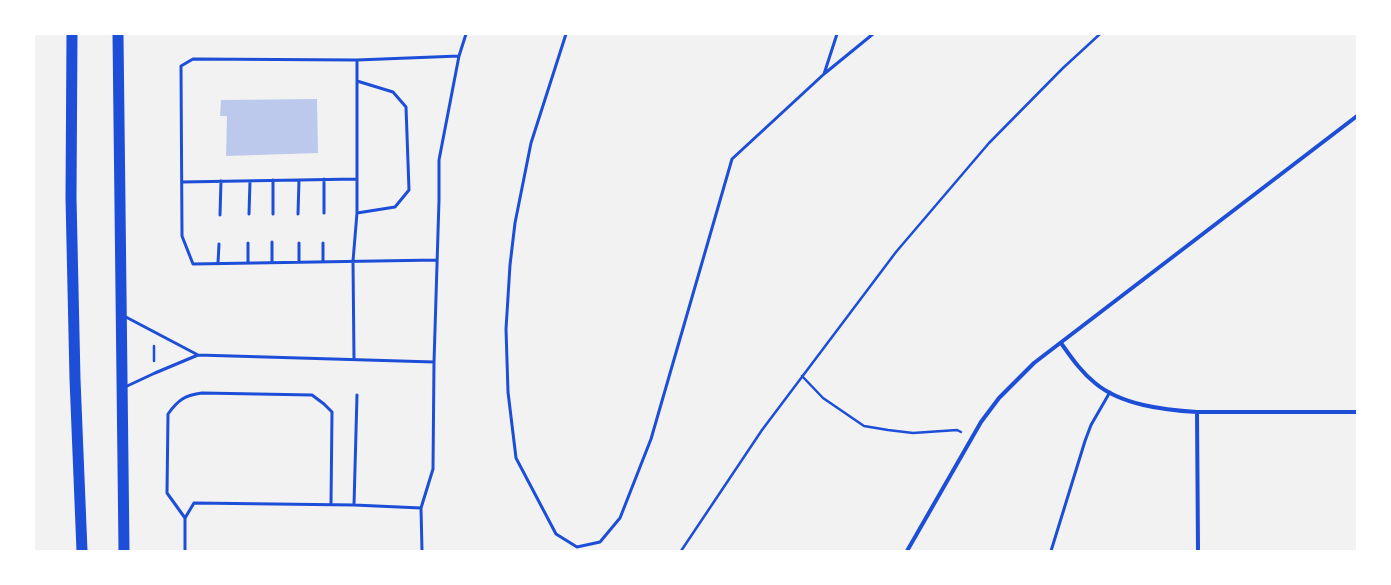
<!DOCTYPE html>
<style>
body{margin:0}
#map{position:relative;width:1391px;height:585px;overflow:hidden;background:#f2f2f2;font-family:"Source Sans 3",sans-serif}
canvas{display:block}
.frame{position:absolute;inset:0;border:35px solid #fff;pointer-events:none}
</style>
<div id="map">
<canvas width="1391" height="585"></canvas>
<div class="frame"></div>
</div>
<script>
const c = document.querySelector('canvas').getContext('2d');
c.lineJoin = 'round';
function paint(path, color) { c.fillStyle = color; c.fill(path, 'evenodd'); }
function strokePath(path, color, width, dash) { c.strokeStyle = color; c.lineWidth = width; c.lineCap = dash ? 'butt' : 'round'; c.setLineDash(dash || []); c.stroke(path); }
paint(new Path2D(`
 M317 99 318 153 226 156 227 116H220L221 100Z`), '#bdc9ec');
strokePath(new Path2D(`
 M154 346V361
 M802 376 823 398 864 426 888 430 913 433 957 430 961 432
 M681 551 762 430 896 252 989 143 1063 68 1100 34`), '#1d4ed8', 2.5);
strokePath(new Path2D(`
 M566 34 531 143 515 223 510 265 506 329 508 392 516 458 556 534 577 547 600 542 620 518 651 439 732 159 824 74 873 34
 M357 60 193 59 181 66 182 236 193 264 437 260
 M824 74 837 34
 M324 179V213
 M182 182 357 179
 M357 213 395 207 409 190 406 107 393 92 357 81
 M249 214 250 181
 M273 214V180
 M298 214 299 180
 M220 215 221 181
 M323 243V261
 M272 262V242
 M299 262V243
 M218 263 219 244
 M248 263V243
 M124 316 198 355
 M354 359 353 261 357 213V60L459 56
 M125 387 155 373 198 355 434 362 439 200V160L459 56 466 34
 M354 505 357 395
 M185 518 167 493 168 414C178 400 185 395 202 393L312 395 324 404 332 412 331 504
 M185 551V518L194 503 354 505 421 508
 M422 551 421 508 433 469 434 362
 M1051 551 1085 441 1091 425 1110 392`), '#1d4ed8', 3);
strokePath(new Path2D(`
 M1061 343C1071 357 1081 372 1095 383 1121 405 1164 410 1197 412H1357
 M1197 412 1198 551
 M907 551 981 422 999 398 1034 363 1357 116`), '#1d4ed8', 4);
strokePath(new Path2D(`
 M72 34 71 198 75 379 82 551
 M118 34 124 551`), '#1d4ed8', 11);
</script>
